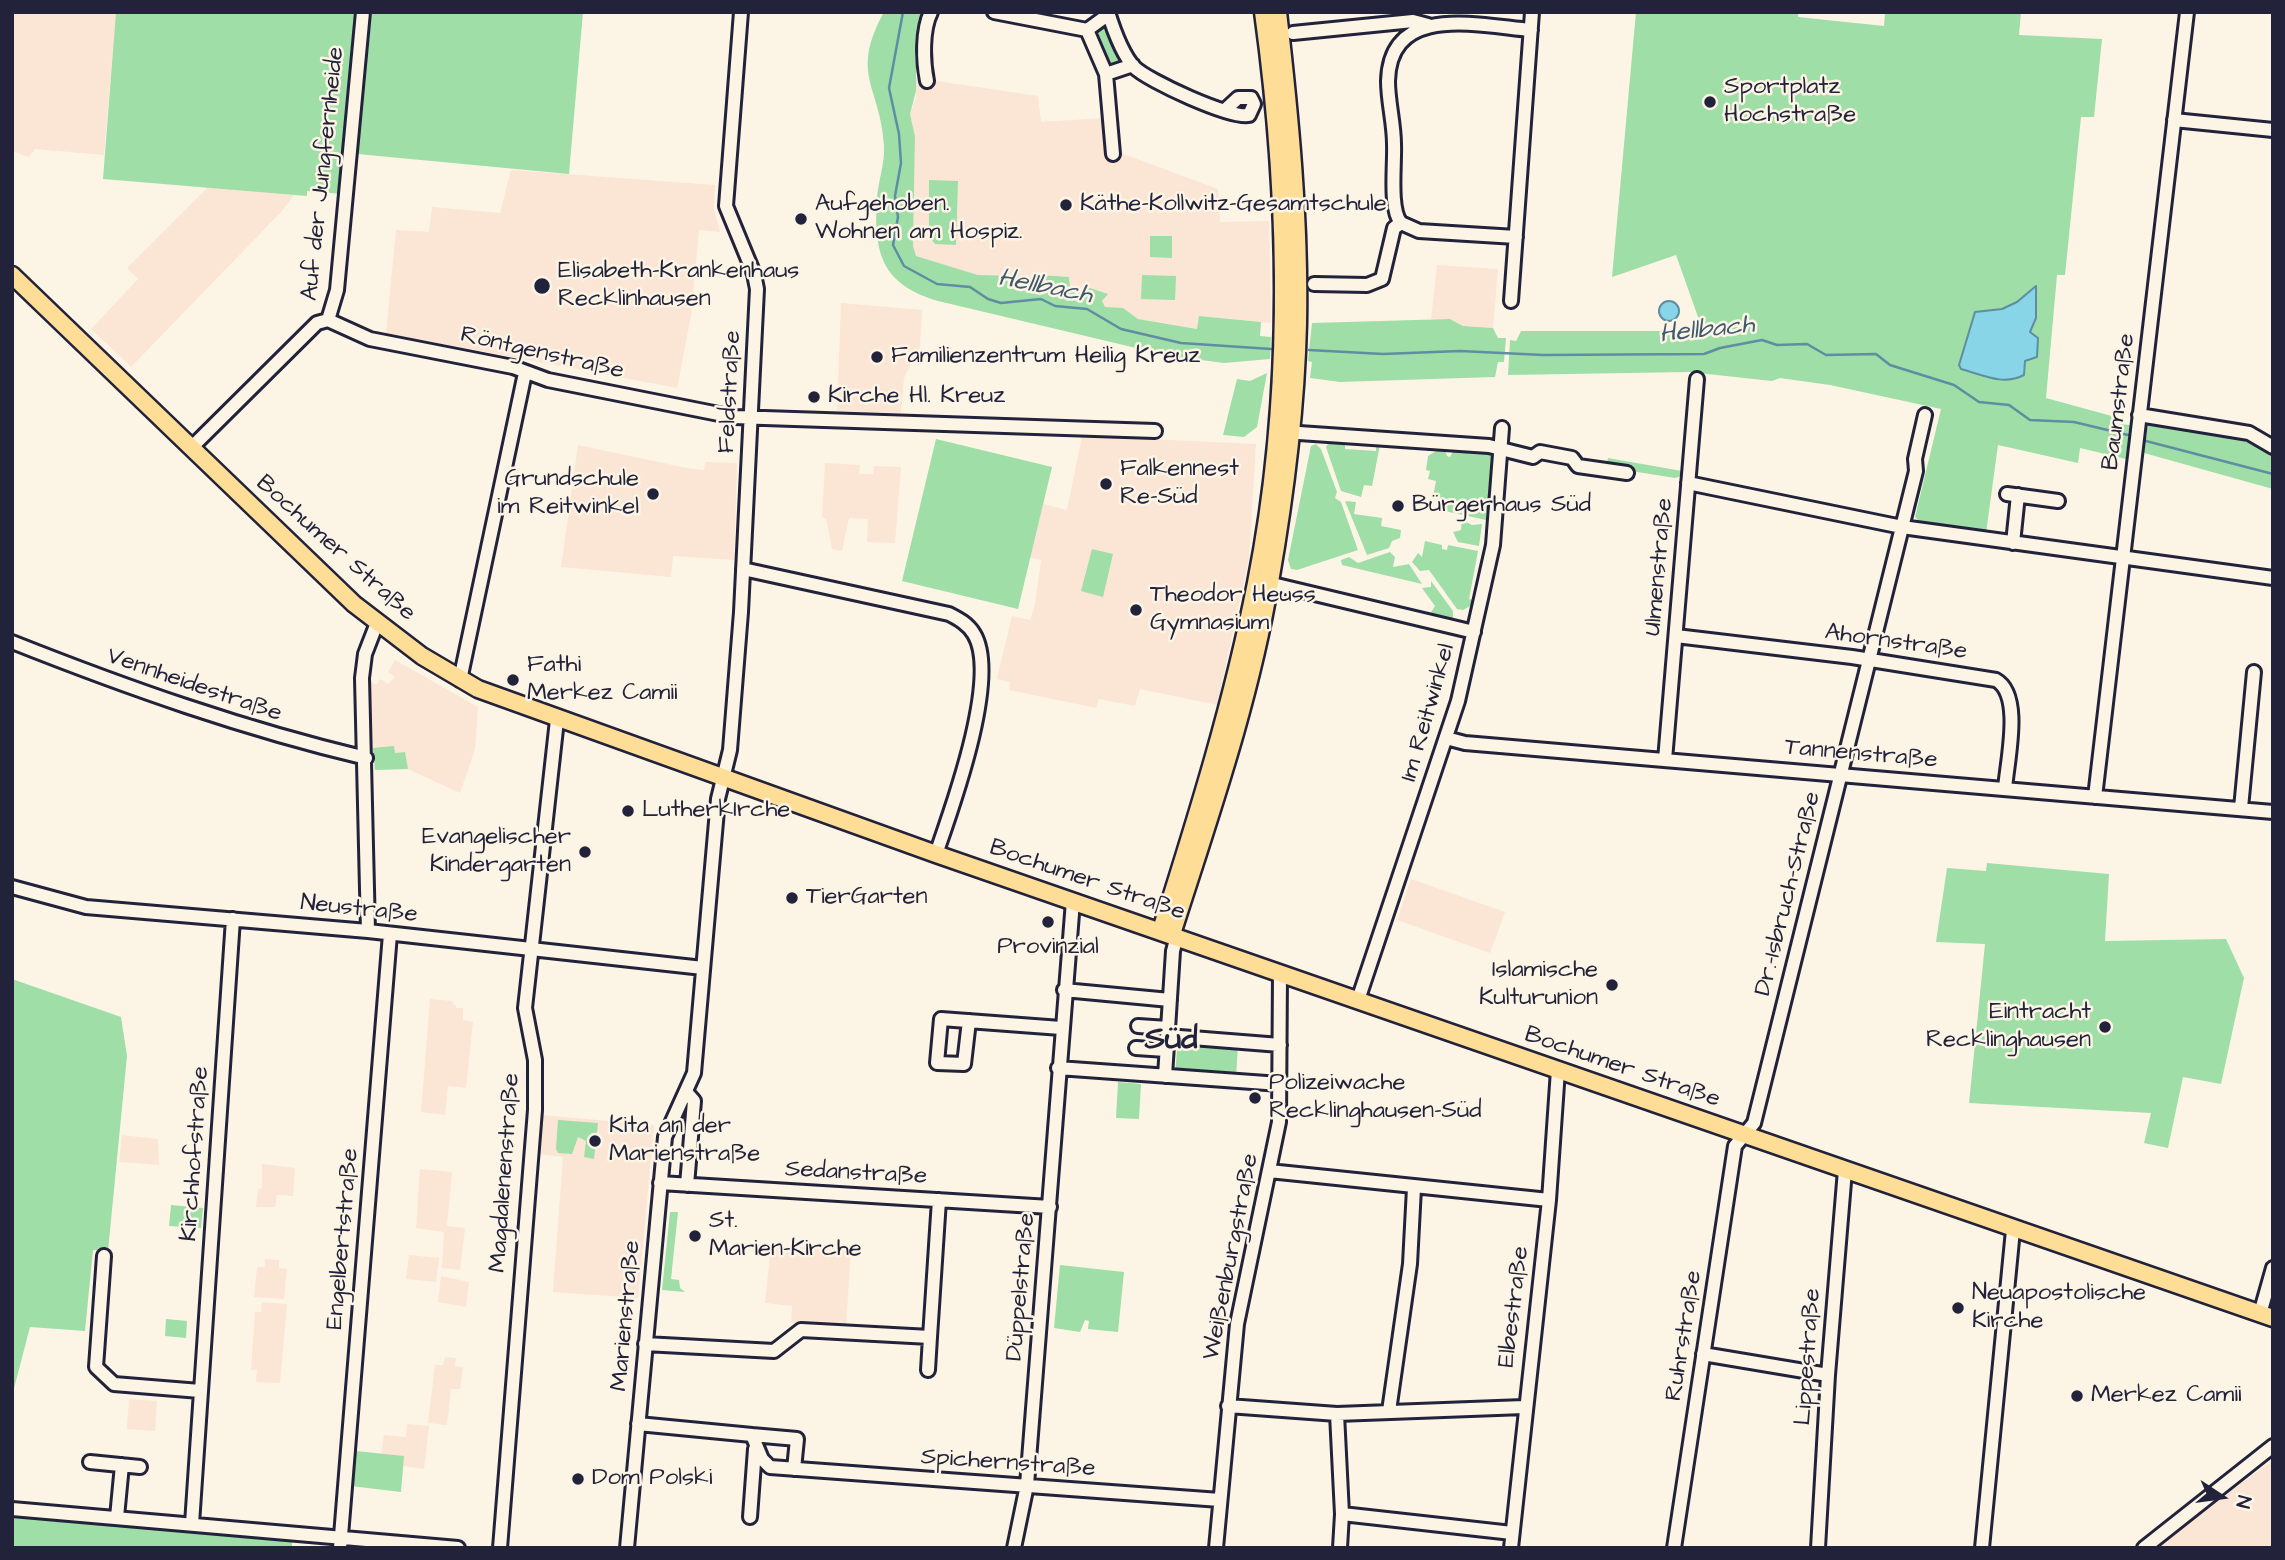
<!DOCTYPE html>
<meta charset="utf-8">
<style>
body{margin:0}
#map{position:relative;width:2285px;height:1560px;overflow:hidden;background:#fcf5e5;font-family:"Architects Daughter",sans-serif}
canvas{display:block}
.frame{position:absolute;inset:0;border:14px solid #22223b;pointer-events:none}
.north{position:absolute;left:2187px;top:1462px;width:70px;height:70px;-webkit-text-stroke:5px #fcf5e5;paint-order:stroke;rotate:103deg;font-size:19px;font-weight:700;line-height:28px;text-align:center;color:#22223b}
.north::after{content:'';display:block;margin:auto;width:24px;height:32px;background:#22223b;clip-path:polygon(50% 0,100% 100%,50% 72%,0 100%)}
</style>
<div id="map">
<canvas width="2285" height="1560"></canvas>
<div class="frame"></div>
<div class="north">N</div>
</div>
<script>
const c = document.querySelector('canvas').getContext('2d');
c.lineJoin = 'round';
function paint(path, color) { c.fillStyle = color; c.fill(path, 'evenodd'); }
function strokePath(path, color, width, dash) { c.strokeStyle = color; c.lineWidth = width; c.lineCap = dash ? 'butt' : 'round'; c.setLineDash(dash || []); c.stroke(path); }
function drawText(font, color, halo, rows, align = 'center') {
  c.font = font + ' "Architects Daughter",sans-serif'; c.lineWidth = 5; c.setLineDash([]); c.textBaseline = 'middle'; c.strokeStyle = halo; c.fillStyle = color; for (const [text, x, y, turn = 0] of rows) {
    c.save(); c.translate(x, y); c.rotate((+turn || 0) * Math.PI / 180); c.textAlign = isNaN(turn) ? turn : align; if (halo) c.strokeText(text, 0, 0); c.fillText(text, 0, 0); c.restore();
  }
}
paint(new Path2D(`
 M12 12H116L104 155 35 149 29 157 12 151Z
 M916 78 1038 96 1041 122 1103 118 1106 153H1121L1218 189 1220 222 1269 221 1271 323 1200 316 1198 329 1138 319 1123 308H1105L1102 301 1105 296 1069 288 1068 277 1042 275 1044 282 1036 287 1023 276 978 275 916 256 913 247 915 136 910 114 916 98Z
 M511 170 715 185 714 210 720 232 699 230 691 316 677 388 386 333 396 230 429 232 432 207 500 213Z
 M208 187 294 195 282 211 131 367 91 329 138 279 127 268Z
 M1437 265 1498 269 1493 328 1463 326 1450 319H1431Z
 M841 303 922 310 920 347 904 378 901 413 837 411Z
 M1082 436 1256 444 1249 559 1217 705 1140 689 1135 706 1099 699 1096 708 1009 690 1010 682 997 679 1012 616 1030 620 1035 604 1041 560 1030 557 1043 504 1067 510Z
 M578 445 687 468 704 470 705 462 737 463 734 560 673 556 671 577 561 567Z
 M825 463 860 465 859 474H873L874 466 901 467 895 543 867 542 868 519 849 518 842 551 832 549 826 519 822 517Z
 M395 660 478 707 475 749 460 793 408 769 375 770 368 680 376 685 380 679 388 684 395 677 388 672Z
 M1411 879 1505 912 1490 953 1397 920Z
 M430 999 452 1001 457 1008H463V1020L473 1022 466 1088 448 1086 445 1115 421 1112Z
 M541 1115 654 1125 638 1298 553 1292 563 1157 538 1154Z
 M122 1135 158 1139 159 1165 119 1162Z
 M262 1164 295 1168 293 1196 277 1195 275 1207H256L258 1189 262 1188Z
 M420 1169 452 1172 447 1226 465 1228 460 1270 442 1268 444 1232 416 1228Z
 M771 1245 851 1249 846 1327 791 1323 792 1306 765 1303Z
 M409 1255 439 1258 436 1282 406 1279Z
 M265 1259 279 1260V1268L287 1269 284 1299 254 1297 257 1267H265Z
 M441 1276 469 1282 466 1307 438 1302Z
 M262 1302 287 1304 280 1383 256 1382 257 1370H251L255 1312H261Z
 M445 1357 456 1358 455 1366 463 1367 460 1389H451L447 1425 428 1423 435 1365H443Z
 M129 1399 157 1401 155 1431 127 1429Z
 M407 1424 429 1426 424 1469 403 1466V1456L381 1454 384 1435 406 1437Z
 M2273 1460V1548H2153Z`), '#fbe5d5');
paint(new Path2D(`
 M116 12H583L569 174 347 153 342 194 307 191V196L103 179Z
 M884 12H923L922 40 916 41V91L910 114 915 136 913 246 916 256 978 275 1023 276 1036 287 1044 282 1040 275 1069 277 1070 288 1082 291 1087 287 1108 294 1102 301 1105 307 1123 308 1138 319 1197 329 1199 316 1261 322 1260 336 1271 337 1270 359 1224 363 1170 356 938 301C883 285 873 254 877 199 878 181 885 164 884 146 881 87 849 75 884 12Z
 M1636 12H1798V17L1884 26 1885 12H2021L2019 35 2102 39 2094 117H2081L2065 275H2057L2046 398 2119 418 2118 424 2130 425 2126 459 2080 448 2078 463 1998 445 1986 533 1921 523 1915 517 1941 409 1830 385 1780 378 1772 381 1689 372 1508 375 1510 340 1516 341 1521 331H1703L1676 255 1612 277Z
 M1102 24H1106L1124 61 1122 64 1113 66 1108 63 1094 35Z
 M929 180 958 181 956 245 935 244 929 236Z
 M1150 236H1172V258L1150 257Z
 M1142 275 1176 276 1175 300 1141 299Z
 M1450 319 1463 326 1493 328 1498 338H1506L1504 362H1498L1495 377 1340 382 1310 378 1312 362 1308 361 1312 323Z
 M1267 373 1257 427 1244 437 1223 435 1237 379 1250 381Z
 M2148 422 2249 438 2273 453V489L2144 453Z
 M936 439 1052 467 1018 609 902 581Z
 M1331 439 1345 442V449L1376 451V444L1380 445 1372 486 1364 485 1361 497 1341 491 1326 447Z
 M1316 444 1321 449 1337 492 1335 498 1341 502 1358 550 1297 570 1291 569 1288 560 1311 446Z
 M1441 448 1445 449 1447 456 1450 457 1454 449 1492 454 1486 520 1440 510 1442 499 1433 497 1436 481 1428 479 1430 471 1426 470 1428 456Z
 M1608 458 1682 471 1681 476 1675 478 1606 467Z
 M1345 501 1356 502 1354 514 1382 518 1381 526 1401 530 1400 538 1392 541 1389 548 1367 555Z
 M1462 520 1472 525 1482 524 1479 546 1458 542 1453 532 1461 530Z
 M1425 541 1442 545V549L1447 550 1448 545 1478 551 1469 599 1473 600 1472 605 1463 610 1457 609 1429 570 1420 571 1412 562 1418 553 1422 557Z
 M1092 549 1113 554 1103 597 1081 591Z
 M1390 552 1395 557 1393 567 1409 564 1422 584 1342 565 1341 560 1349 557 1358 563Z
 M1431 581 1453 611V619L1430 614 1435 606 1422 588 1431 587Z
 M394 746 395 753 405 752 408 769 375 770 373 748Z
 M1987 863 2109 874 2105 941 2226 939 2244 978 2221 1084 2183 1077 2168 1148 2144 1143 2151 1113 1969 1103 1985 944 1936 942 1947 868 1986 871Z
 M12 979 121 1017 127 1056 108 1251 93 1250 85 1331 30 1327 12 1396Z
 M1178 1039 1238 1044 1236 1079 1175 1074Z
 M1118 1082 1141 1084 1139 1119 1116 1118Z
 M558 1120 598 1123 594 1159 584 1157 586 1141 578 1137 572 1154 558 1153 556 1149Z
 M171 1205 203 1208 201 1228 169 1226Z
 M670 1212H678L671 1279 679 1280 680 1288 685 1292 662 1290Z
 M1060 1265 1124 1272 1118 1332 1088 1329 1089 1321 1085 1320 1080 1332 1054 1328Z
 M166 1319 187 1321 186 1338 165 1336Z
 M356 1451 404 1456 401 1492 351 1486Z
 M12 1514 292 1541V1548H12Z`), '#9fdea6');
const water = new Path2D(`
 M2036 286V318L2030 332 2038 338 2037 357 2025 361 2024 375C2003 386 1983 375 1961 369L1959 365 1975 312 2002 309 2017 302Z
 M1659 311a10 10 0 1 1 20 0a10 10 0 1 1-20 0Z`);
paint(water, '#88d5e7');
strokePath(water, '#5f8da2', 2);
strokePath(new Path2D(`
 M903 12 889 88 899 134 901 163 895 196 898 217 893 245 904 266 937 284 970 287 988 299 1001 303 1041 299 1055 306 1087 309 1121 329 1181 343 1271 349
 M1309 350 1383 354 1460 351 1543 355 1704 354 1720 348 1762 340 1777 345 1807 344 1826 355 1876 354 1890 365 1954 385 1979 402 2009 405 2030 420 2074 422 2128 435
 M2146 441 2273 474`), '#5f8da2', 2.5);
const minor = new Path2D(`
 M994 12 1087 30
 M1108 12C1113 28 1123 55 1134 67 1148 81 1231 119 1249 115L1254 104 1251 98H1238L1225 110
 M1087 30 1106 74 1113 154
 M1087 30 1109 14
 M1293 33 1413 21 1428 25
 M1106 74 1133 65
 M927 81C923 61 922 30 931 12
 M2174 120 2273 130
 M1401 223 1419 231 1516 237
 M1314 284 1367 285 1382 279 1394 228 1401 223C1389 209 1395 164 1394 144 1394 123 1388 102 1388 81 1390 2 1481 26 1531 30
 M1511 301 1532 12
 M328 320 370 339 513 367 548 380 734 417 1155 431
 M328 320 337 290 363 12
 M2139 415 2249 433 2273 447
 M1299 433 1489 446 1533 457 1540 452 1572 458 1578 466 1627 473
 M192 447 317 323 328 320
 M1688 483 1902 527 2273 578
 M2007 494 2058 501
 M2013 543 2018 495
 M743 569 949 614C959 619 968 624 974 634 1000 677 952 808 936 854
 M1264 582 1474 632
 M1676 636 1852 657 1996 680C2023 695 2007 761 2005 789
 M12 642C128 688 244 729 366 758
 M460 680 525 373
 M1446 738 1465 743 2273 812
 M1665 760 1697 379
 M2095 797 2187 12
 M2241 808 2254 672
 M12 887 86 907 368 931 703 968
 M368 931 362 678 365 654 377 623
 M1064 990 1170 1000
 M1358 1000 1458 701 1493 545 1502 428
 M969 1021 964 1064 937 1063 941 1019 1061 1028
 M1138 1026 1168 1028
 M1167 1036 1280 1045
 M1136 1048 1166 1050
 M1058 1068 1280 1084
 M1165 1076 1173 951 1177 936
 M687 1093 694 1101 687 1185
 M1269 1171 1549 1200
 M660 1183 1050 1207
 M104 1256 96 1367 114 1384 200 1391
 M2260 1314 2273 1268
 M645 1344 774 1351 801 1330 930 1337 939 1200
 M1703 1354 1828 1375
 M928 1370 930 1337
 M1228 1406 1337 1414 1524 1407
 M1389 1411 1410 1264 1414 1188
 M1337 1414 1342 1514 1340 1548
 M638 1424 752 1435 762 1459 770 1467 1220 1500
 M752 1435 797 1439 794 1469
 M90 1462 140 1467
 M12 1509 458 1548
 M1342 1514 1512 1533
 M117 1517 122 1465
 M750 1517 755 1449
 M192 1524 233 919
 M340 1548 390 934
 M500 1548 535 1110V1060L525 1008 557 720
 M627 1548 665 1137 694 1073 718 799 730 750 741 612 757 289 754 274 726 206 741 12
 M1014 1548 1027 1485 1073 901
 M1216 1548 1237 1324 1279 1122 1280 974
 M1511 1548 1549 1200 1558 1070
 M1674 1548 1735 1146 1754 1123 1916 471 1915 459 1925 415
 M1818 1548 1828 1375 1845 1170
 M1982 1548 2013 1230
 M2144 1548 2273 1446`);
const major = new Path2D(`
 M12 275 354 604 422 656 478 689 936 854 2273 1318
 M1161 930C1197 816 1233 701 1256 583 1293 395 1289 201 1263 12
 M1172 934C1209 818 1250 702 1270 582 1285 497 1296 411 1298 324 1300 220 1290 116 1278 12`);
strokePath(minor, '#22223b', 18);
strokePath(major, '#22223b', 21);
strokePath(minor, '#fcf5e5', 12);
strokePath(major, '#fedd96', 16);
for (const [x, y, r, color] of [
 [1710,102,7,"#22223b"],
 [1066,205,7,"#22223b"],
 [801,219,7,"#22223b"],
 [542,286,9,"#22223b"],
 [877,357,7,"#22223b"],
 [814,397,7,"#22223b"],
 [1106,484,7,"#22223b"],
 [653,494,7,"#22223b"],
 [1398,506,7,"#22223b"],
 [1136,610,7,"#22223b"],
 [513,680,7,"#22223b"],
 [628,811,7,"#22223b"],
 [585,852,7,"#22223b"],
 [792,898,7,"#22223b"],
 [1048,922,7,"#22223b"],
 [1612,985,7,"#22223b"],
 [2105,1027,7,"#22223b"],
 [1255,1098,7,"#22223b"],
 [595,1141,7,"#22223b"],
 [695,1236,7,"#22223b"],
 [1958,1308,7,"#22223b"],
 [2077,1396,7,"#22223b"],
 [578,1479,7,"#22223b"]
]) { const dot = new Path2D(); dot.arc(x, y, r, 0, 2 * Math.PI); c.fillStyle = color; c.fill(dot); strokePath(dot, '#fcf5e5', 2.5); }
drawText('24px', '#22223b', '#fcf5e5', [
 ["Sportplatz",1724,88],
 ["Hochstraße",1724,116],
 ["Aufgehoben.",815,205],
 ["Wohnen am Hospiz.",815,233],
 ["Käthe-Kollwitz-Gesamtschule",1080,205],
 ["Elisabeth-Krankenhaus",558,272],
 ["Recklinhausen",558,300],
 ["Familienzentrum Heilig Kreuz",891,357],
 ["Kirche Hl. Kreuz",828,397],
 ["Falkennest",1120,470],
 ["Re-Süd",1120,498],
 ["Grundschule",639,480,"right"],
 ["im Reitwinkel",639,508,"right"],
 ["Bürgerhaus Süd",1412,506],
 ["Theodor Heuss",1150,596],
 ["Gymnasium",1150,624],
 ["Fathi",527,666],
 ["Merkez Camii",527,694],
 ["LutherkIrche",642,811],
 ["Evangelischer",571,838,"right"],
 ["Kindergarten",571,866,"right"],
 ["TierGarten",806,898],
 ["Provinzial",1048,948,"center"],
 ["Islamische",1598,971,"right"],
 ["Kulturunion",1598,999,"right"],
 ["Eintracht",2091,1013,"right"],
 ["Recklinghausen",2091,1041,"right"],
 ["Polizeiwache",1269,1084],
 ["Recklinghausen-Süd",1269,1112],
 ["Kita an der",609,1127],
 ["Marienstraße",609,1155],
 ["St.",709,1222],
 ["Marien-Kirche",709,1250],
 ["Neuapostolische",1972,1294],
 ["Kirche",1972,1322],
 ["Merkez Camii",2091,1396],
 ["Dom Polski",592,1479]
], 'left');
drawText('24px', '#22223b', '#fcf5e5', [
 ["Auf der Jungfernheide",324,174,-84],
 ["Röntgenstraße",542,354,13],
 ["Feldstraße",731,392,-87],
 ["Baumstraße",2120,402,-83],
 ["Bochumer Straße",335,549,42],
 ["Ulmenstraße",1660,567,-85],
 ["Ahornstraße",1896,643,8],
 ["Vennheidestraße",194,686,19],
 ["Im Reitwinkel",1429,713,-74],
 ["Tannenstraße",1861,755,5],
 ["Bochumer Straße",1087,881,19],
 ["Dr.-Isbruch-Straße",1789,894,-76],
 ["Neustraße",359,910,6],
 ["Bochumer Straße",1622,1068,19],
 ["Kirchhofstraße",196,1154,-86],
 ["Magdalenenstraße",506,1173,-86],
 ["Sedanstraße",856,1174,3],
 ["Engelbertstraße",344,1239,-85],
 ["Weißenburgstraße",1232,1257,-79],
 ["Düppelstraße",1022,1287,-85],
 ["Elbestraße",1515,1307,-83],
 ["Marienstraße",627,1316,-85],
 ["Ruhrstraße",1685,1336,-81],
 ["Lippestraße",1809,1357,-86],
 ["Spichernstraße",1008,1464,4]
]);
drawText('italic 26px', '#41586f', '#fcf5e5', [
 ["Hellbach",1045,288,11],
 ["Hellbach",1707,331,-6]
]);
drawText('bold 32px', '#22223b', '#fcf5e5', [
 ["Süd",1171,1041]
]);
</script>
